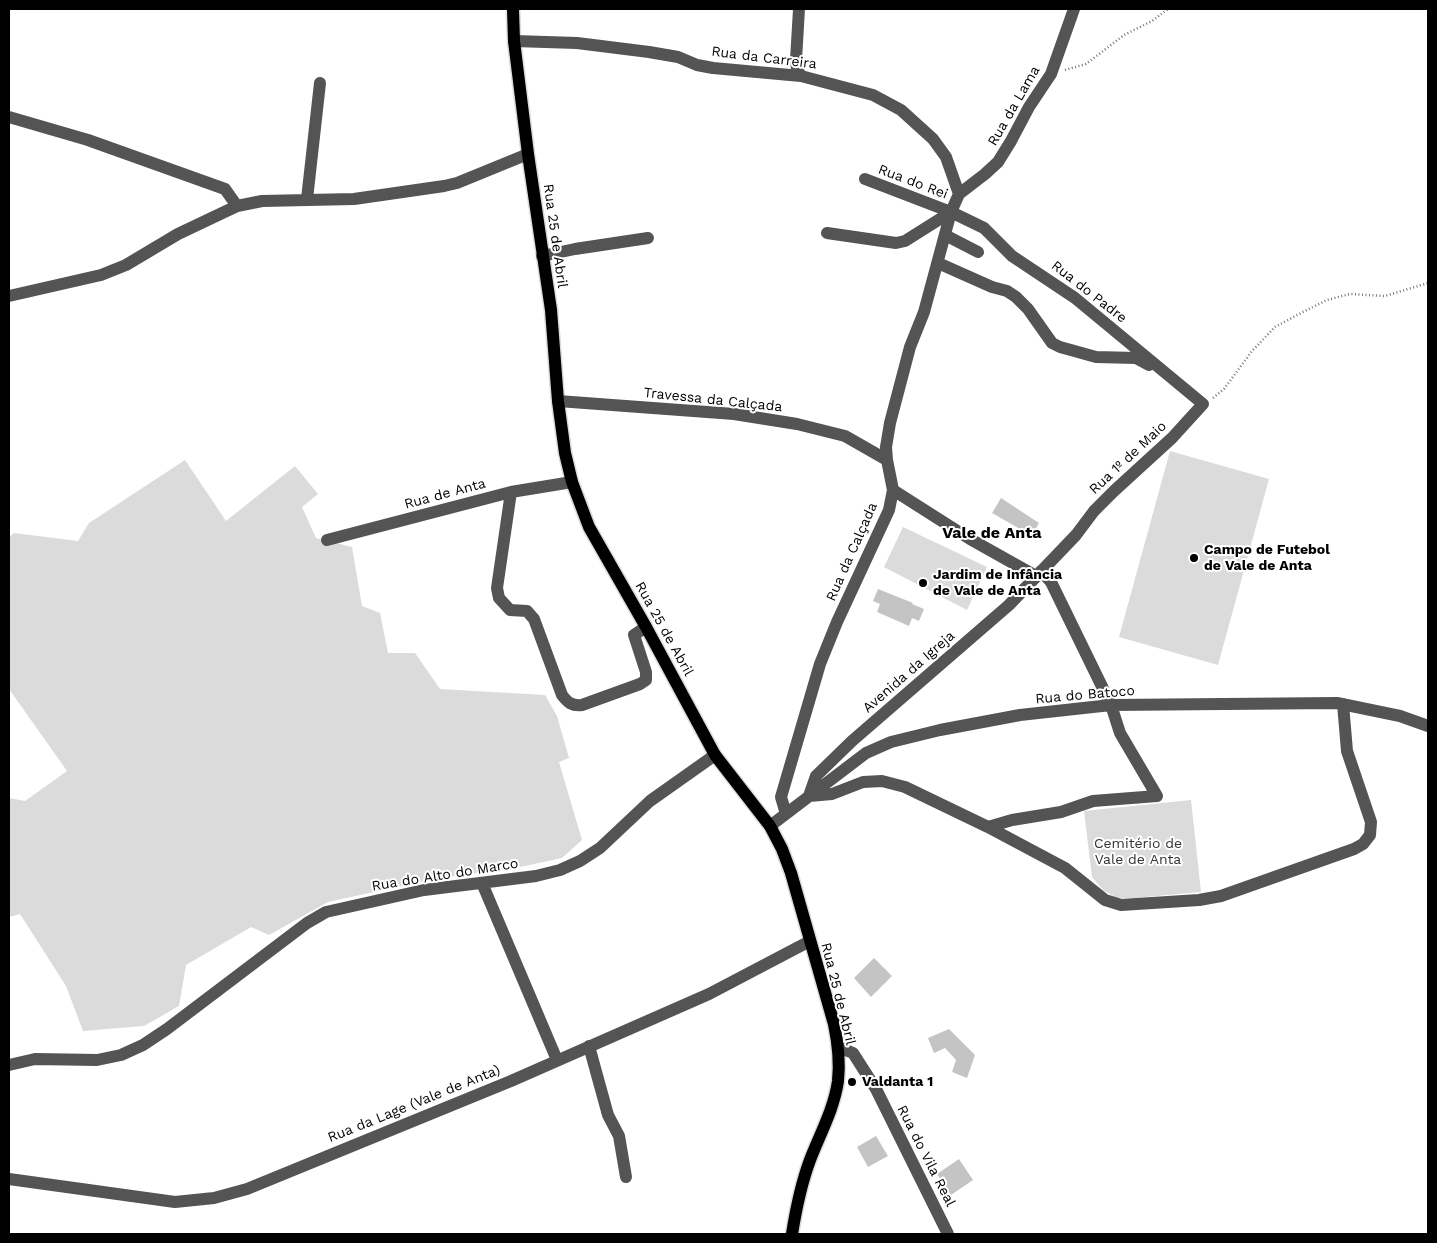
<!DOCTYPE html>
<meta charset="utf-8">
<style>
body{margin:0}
#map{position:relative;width:1437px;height:1243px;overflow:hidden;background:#fff;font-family:"Work Sans",sans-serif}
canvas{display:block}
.frame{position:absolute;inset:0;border:10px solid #000;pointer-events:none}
</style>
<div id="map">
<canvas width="1437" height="1243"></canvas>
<div class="frame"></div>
</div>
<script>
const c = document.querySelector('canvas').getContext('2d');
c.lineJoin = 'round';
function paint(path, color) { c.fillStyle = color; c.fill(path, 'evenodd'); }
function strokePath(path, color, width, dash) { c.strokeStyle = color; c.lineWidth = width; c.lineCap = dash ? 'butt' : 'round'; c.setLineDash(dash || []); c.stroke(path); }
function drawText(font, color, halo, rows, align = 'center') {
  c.font = font + ' "Work Sans",sans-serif'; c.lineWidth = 4; c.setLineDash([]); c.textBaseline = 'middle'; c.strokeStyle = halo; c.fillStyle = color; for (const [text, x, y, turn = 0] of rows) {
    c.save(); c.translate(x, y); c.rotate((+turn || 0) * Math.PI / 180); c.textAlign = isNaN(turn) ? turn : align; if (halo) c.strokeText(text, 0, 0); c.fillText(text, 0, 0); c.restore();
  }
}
paint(new Path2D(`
 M1170 451 1269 479 1218 665 1119 637Z
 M185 460 226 521 295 466 318 494 302 507 316 538 352 547 362 606 380 613 388 653H415L440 689 545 695 557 716 569 758 559 762 582 840 562 858 525 866 433 879 328 902 269 935 251 927 186 965 179 1006 144 1026 83 1031 66 986 20 914 9 917V798L25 801 67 771 9 689V537L14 533 78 541 89 523Z
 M903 527 987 567 967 610 884 567Z
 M1191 800 1201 892 1135 898H1117L1103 890 1092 877 1084 811Z`), '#dbdbdb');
paint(new Path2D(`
 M1001 498 1039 523 1032 535 1021 528 1020 529 992 513Z
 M878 589 913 603 912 604 924 609 919 621 912 618 909 626 877 612 880 604 873 601Z
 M874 958 892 976 871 997 854 978Z
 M949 1029 975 1055 967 1078 952 1072 956 1060 945 1048 934 1053 928 1038Z
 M876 1136 888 1156 868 1167 857 1147Z
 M959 1159 973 1180 951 1195 937 1174Z`), '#c4c4c4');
const major = new Path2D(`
 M513 9 514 41 528 154 551 310 558 401 565 453 572 482 589 527 646 627 715 755 770 826 782 849 791 873 834 1024C838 1043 840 1062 838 1081 834 1109 820 1134 810 1160 801 1184 796 1209 792 1234`);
strokePath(major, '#dbdbdb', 15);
strokePath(new Path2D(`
 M1065 70 1086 64 1124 35 1152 21 1168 9
 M1213 398 1224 389 1252 351 1275 327 1301 313 1327 300 1350 294 1385 296 1428 283`), '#767676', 2.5, [1, 2.5]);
strokePath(new Path2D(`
 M799 9 796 60 797 69 801 76
 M514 41 577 43 649 52 678 57 697 65 713 68 801 76 873 95 901 110 933 139 946 157 959 194
 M9 117 88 140 225 189 237 206
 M865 179 951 212 984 228 1012 256 1075 298 1203 404 1172 438 1114 491 1094 511 1076 535 1009 605 852 741 816 776 809 796 832 794 863 782 882 781 905 787 988 827 1065 868 1105 900 1121 905 1199 900 1221 896 1354 849 1363 844 1370 835 1371 822 1347 751 1343 704
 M307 199 320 83
 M827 233 896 243 905 241 951 212
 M945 235 978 252
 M542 256 575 249 648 238
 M938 263 992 287 1007 291 1016 297 1028 309 1052 343 1060 347 1096 357 1136 358 1149 365
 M9 296 101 275 126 265 178 234 237 206 262 201 354 199 444 186 457 183 528 154
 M558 401 734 414 797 424 845 436 887 460
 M893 490 970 539 1036 576
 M511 492 497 588 499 598 510 610 527 611 534 619 562 695C568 703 572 706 582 705L640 684 646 680V672L634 635 646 627
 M327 540 511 492 572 482
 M786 814 781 797 820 664 837 622 889 510 893 490 887 460 886 447 890 423 910 347 924 312 951 212 959 194 985 174 998 162 1011 141 1029 107 1051 74 1074 9
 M770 826 866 753 891 742 940 730 1020 715 1111 705 1337 703 1400 716 1428 726
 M988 827 1012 820 1061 812 1093 801 1157 796 1120 733 1111 705 1051 582 1041 571
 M482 883 557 1060
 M589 1046 608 1115 619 1136 626 1177
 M838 1047 853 1053 876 1089 948 1234
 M9 1065 35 1059 97 1060 121 1055 143 1045 167 1029 307 923 326 912 424 890 536 876 560 870 580 861 600 848 650 801 715 755
 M9 1179 175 1202 214 1198 247 1189 511 1081 709 994 810 941`), '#545454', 12);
strokePath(major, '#000', 12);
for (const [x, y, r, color] of [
 [1194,558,5,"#000"],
 [923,583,5,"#000"],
 [852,1082,5,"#000"]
]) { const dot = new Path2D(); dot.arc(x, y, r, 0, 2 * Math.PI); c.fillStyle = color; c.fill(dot); strokePath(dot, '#fff', 2); }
drawText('14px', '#000', '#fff', [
 ["Rua da Carreira",764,58,7],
 ["Rua da Lama",1014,106,-60],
 ["Rua do Rei",913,182,21],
 ["Rua 25 de Abril",555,236,82],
 ["Rua do Padre",1089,292,38],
 ["Travessa da Calçada",713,400,6],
 ["Rua 1º de Maio",1128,458,-43],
 ["Rua de Anta",445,494,-15],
 ["Rua da Calçada",852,552,-66],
 ["Rua 25 de Abril",664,629,61],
 ["Avenida da Igreja",909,672,-41],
 ["Rua do Batoco",1085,695,-5],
 ["Rua do Alto do Marco",445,875,-9],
 ["Rua 25 de Abril",838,994,76],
 ["Rua da Lage (Vale de Anta)",414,1104,-22],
 ["Rua do Vila Real",926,1156,63]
]);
drawText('bold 14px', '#000', '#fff', [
 ["Campo de Futebol",1204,550],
 ["de Vale de Anta",1204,566],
 ["Jardim de Infância",933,575],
 ["de Vale de Anta",933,591],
 ["Valdanta 1",862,1082]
], 'left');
drawText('14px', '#323232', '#fff', [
 ["Cemitério de",1138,844],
 ["Vale de Anta",1138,860]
]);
drawText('bold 16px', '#000', '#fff', [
 ["Vale de Anta",992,533]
]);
</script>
